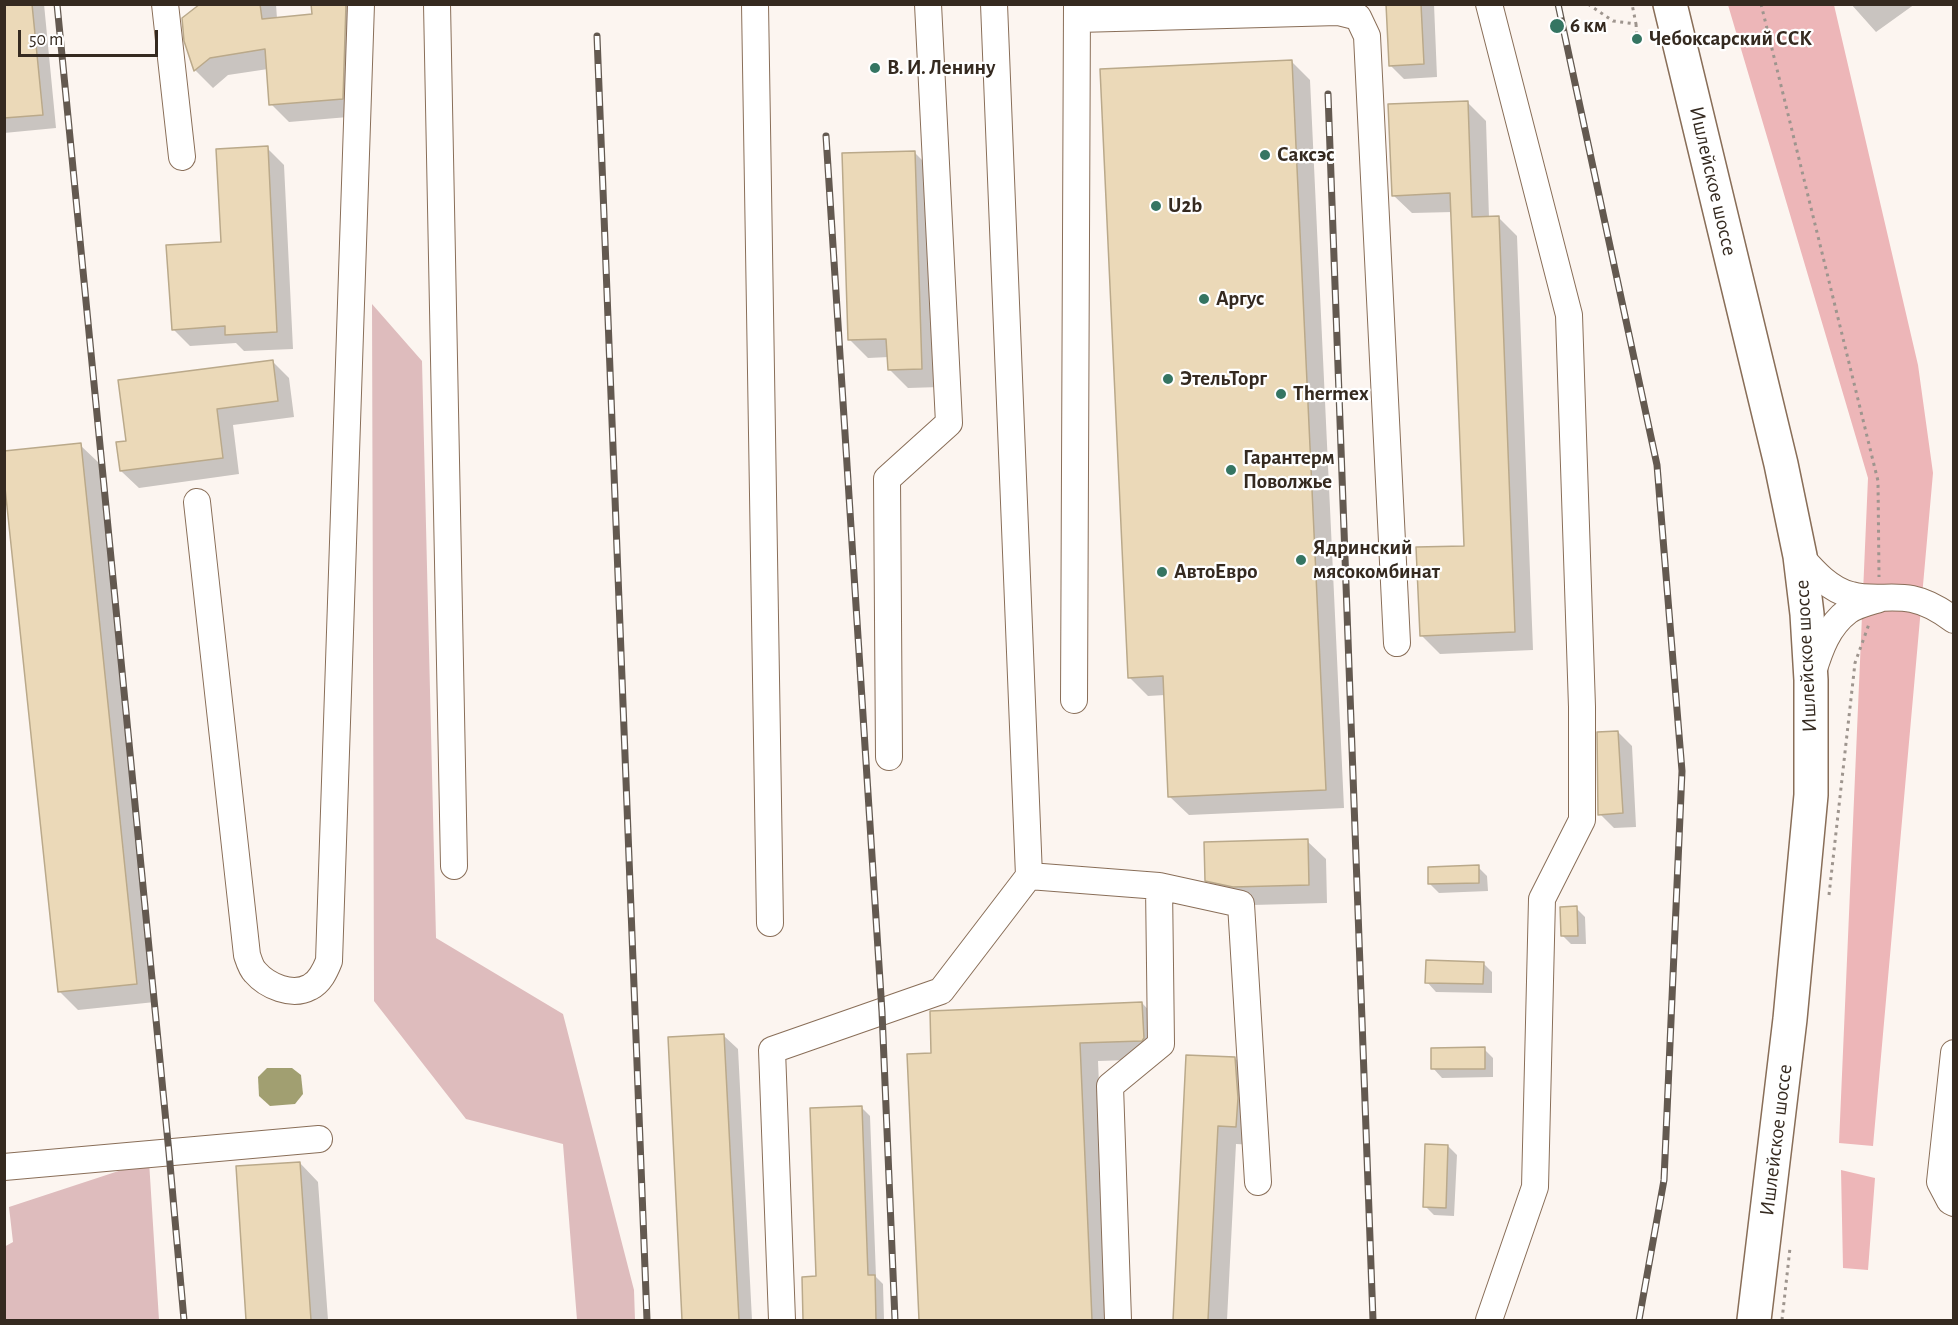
<!DOCTYPE html>
<meta charset="utf-8">
<style>
body{margin:0}
#map{position:relative;width:1958px;height:1325px;overflow:hidden;background:#fcf5f0;font-family:"Alegreya Sans",sans-serif}
canvas{display:block}
.frame{position:absolute;inset:0;border:6px solid #352a20;pointer-events:none}
.scale{position:absolute;left:18px;top:30px;width:140px;height:27px;box-sizing:border-box;border:3px solid #352a20;border-top:0;padding-left:8px;font-size:18px;line-height:21px;white-space:nowrap;color:#352a20;-webkit-text-stroke:4px #fff;paint-order:stroke}
</style>
<div id="map">
<canvas width="1958" height="1325"></canvas>
<div class="frame"></div>
<div class="scale">50 m</div>
</div>
<script>
const c = document.querySelector('canvas').getContext('2d');
c.lineJoin = 'round';
function paint(path, color) { c.fillStyle = color; c.fill(path, 'evenodd'); }
function strokePath(path, color, width, dash) { c.strokeStyle = color; c.lineWidth = width; c.lineCap = dash ? 'butt' : 'round'; c.setLineDash(dash || []); c.stroke(path); }
function drawText(font, color, halo, rows, align = 'center') {
  c.font = font + ' "Alegreya Sans",sans-serif'; c.lineWidth = 4.5; c.setLineDash([]); c.textBaseline = 'middle'; c.strokeStyle = halo; c.fillStyle = color; for (const [text, x, y, turn = 0] of rows) {
    c.save(); c.translate(x, y); c.rotate((+turn || 0) * Math.PI / 180); c.textAlign = isNaN(turn) ? turn : align; if (halo) c.strokeText(text, 0, 0); c.fillText(text, 0, 0); c.restore();
  }
}
paint(new Path2D(`
 M372 304 422 361 436 938 563 1014 634 1290 635 1320H577L563 1144 466 1119 374 1001Z
 M149 1161 159 1320H5L4 1247 13 1242 9 1207Z`), '#debcbd');
paint(new Path2D(`
 M1728 5H1834L1918 365 1933 473 1873 1146 1839 1143 1868 478Z
 M1841 1170 1875 1178 1868 1270 1843 1268Z`), '#edb6b8');
paint(new Path2D(`
 M267 1068H292L301 1075 303 1094 295 1104 270 1106 259 1096 258 1077Z`), '#a19f71');
paint(new Path2D(`
 M4 4H44L56 128 4 133Z
 M202 4H276L277 19 314 16 313 4H363L360 116 289 122 271 104 268 69 228 75 213 88 195 70 186 40Z
 M1387 4H1434L1437 77 1404 79 1390 65Z
 M1851 4H1915L1876 32Z
 M1292 62 1310 80 1344 808 1189 815 1170 797 1165 695 1148 696 1129 677Z
 M1467 102 1486 121 1489 218H1499L1517 236 1533 650 1440 654 1421 635 1465 547 1453 212 1412 213 1393 195Z
 M267 148 284 165 293 349 244 351 236 343 190 346 173 329 222 243Z
 M914 152 933 171 940 387 908 388 889 369V357L868 358 850 340Z
 M272 361 289 378 294 417 233 425 239 474 139 488 121 471 128 442Z
 M80 445 99 463 155 1002 78 1010 60 992Z
 M1618 732 1632 746 1636 827 1614 828 1600 814Z
 M1307 841 1326 859 1327 903 1253 905 1225 899 1207 880Z
 M1478 867 1487 876 1488 891 1439 893 1430 884Z
 M1576 908 1585 917 1586 944H1571L1562 935Z
 M1483 963 1492 972V993L1436 992 1427 982Z
 M1142 1003 1160 1022 1161 1059 1098 1061 1109 1320H920L909 1056 933 1054Z
 M724 1036 738 1049 752 1320H684L669 1038Z
 M1484 1049 1493 1058V1077L1442 1078 1433 1068Z
 M1187 1056 1235 1058 1253 1077 1254 1145 1236 1144 1227 1320H1174Z
 M862 1108 870 1116 876 1277 883 1284 884 1320H805L804 1278H818Z
 M1448 1146 1457 1155 1454 1216 1434 1215 1425 1206Z
 M300 1163 318 1182 328 1320H247L237 1167Z`), '#0003');
const building = new Path2D(`
 M4 4H32L43 115 4 118Z
 M200 4H260L262 19 312 14 311 4H346L343 99 269 105 265 49 210 58 194 71 184 41 182 18Z
 M1386 4H1421L1424 64 1389 66Z
 M1292 60 1326 790 1168 797 1163 676 1128 678 1100 69Z
 M1468 101 1472 217 1499 216 1515 632 1420 636 1416 547 1464 546 1450 193 1392 196 1388 104Z
 M268 146 277 332 225 335V326L172 330 166 245 221 242 216 149Z
 M915 151 922 369 888 370 886 339 848 340 842 153Z
 M273 360 278 401 217 409 223 458 120 471 116 442 126 441 118 380Z
 M81 443 137 984 58 992 4 478V451Z
 M1618 731 1623 813 1598 815 1597 732Z
 M1308 839 1309 885 1233 887 1205 881 1204 842Z
 M1479 865V883L1428 884V867Z
 M1577 906 1578 936H1561L1560 907Z
 M1426 960 1484 962 1483 984 1425 983Z
 M1142 1002 1144 1038 1142 1041 1080 1043 1092 1320H919L907 1054 931 1053 930 1011Z
 M724 1034 739 1320H682L668 1037Z
 M1485 1047V1069H1431V1048Z
 M1186 1055 1235 1057 1238 1098 1236 1127 1218 1126 1208 1320H1173Z
 M862 1106 868 1275H875L876 1320H803L802 1277 816 1276 810 1108Z
 M1425 1144 1448 1145 1446 1208 1423 1207Z
 M300 1162 311 1320H246L236 1166Z`);
paint(building, '#ebd9b8');
strokePath(building, '#baa98a', 1.5);
const minor = new Path2D(`
 M165 4 182 157
 M437 4 454 866
 M755 4 770 923
 M1078 19 1338 12 1358 17 1367 36 1397 643
 M197 502 247 955C249 961 251 968 255 972 267 986 292 997 310 987 320 982 325 971 329 961L361 4
 M1800 556C1814 572 1830 590 1851 595 1871 601 1892 595 1912 599 1927 602 1942 611 1954 620
 M1813 672C1820 649 1828 626 1848 611 1856 605 1869 602 1879 599
 M1074 700 1077 4
 M889 757 887 479 949 423 928 4
 M1029 876 1159 886 1161 1044 1110 1086 1118 1320
 M1159 886 1241 904 1258 1182
 M1954 1053 1940 1182 1950 1201 1954 1203
 M4 1167 319 1139
 M782 1320 772 1050 941 991 1029 876 994 4
 M1489 1320 1535 1187 1542 899 1582 820V707L1569 315 1489 4`);
const major = new Path2D(`
 M1670 4 1781 464 1800 556 1807 614 1811 680V795L1790 1019 1754 1320`);
strokePath(minor, '#896e58', 28);
strokePath(major, '#896e58', 36);
strokePath(new Path2D(`
 M1588 4 1613 21 1636 24 1632 4
 M1761 4 1878 481 1879 577
 M1636 24 1637 39
 M1829 895 1855 663 1869 624
 M1782 1320 1790 1248`), '#9e958e', 3, [3, 4.5]);
strokePath(minor, '#fff', 26);
strokePath(major, '#fff', 33);
const rail = new Path2D(`
 M57 4 169 1153 184 1320
 M1558 4 1657 465 1682 771 1664 1180 1639 1320
 M597 36 647 1320
 M1328 94 1373 1320
 M826 136 882 1012 895 1320`);
strokePath(rail, '#635950', 7);
strokePath(rail, '#fff', 4.5, [14]);
for (const [x, y, r, color] of [
 [1557,26,8,"#357562"],
 [1637,39,6,"#357562"],
 [875,68,6,"#357562"],
 [1265,155,6,"#357562"],
 [1156,206,6,"#357562"],
 [1204,299,6,"#357562"],
 [1168,379,6,"#357562"],
 [1281,394,6,"#357562"],
 [1231,470,6,"#357562"],
 [1301,560,6,"#357562"],
 [1162,572,6,"#357562"]
]) { const dot = new Path2D(); dot.arc(x, y, r, 0, 2 * Math.PI); c.fillStyle = color; c.fill(dot); strokePath(dot, '#fff', 2); }
drawText('bold 21px', '#352a20', '#fff', [
 ["6 км",1570,26],
 ["Чебоксарский ССК",1649,39],
 ["В. И. Ленину",887,68],
 ["Саксэс",1277,155],
 ["U2b",1168,206],
 ["Аргус",1216,299],
 ["ЭтельТорг",1180,379],
 ["Thermex",1293,394],
 ["Гарантерм",1243,458],
 ["Поволжье",1243,482],
 ["Ядринский",1313,548],
 ["мясокомбинат",1313,572],
 ["АвтоЕвро",1174,572]
], 'left');
drawText('21px', '#352a20', '#fff', [
 ["Ишлейское шоссе",1713,181,77],
 ["Ишлейское шоссе",1806,656,-93],
 ["Ишлейское шоссе",1776,1140,-83]
]);
</script>
